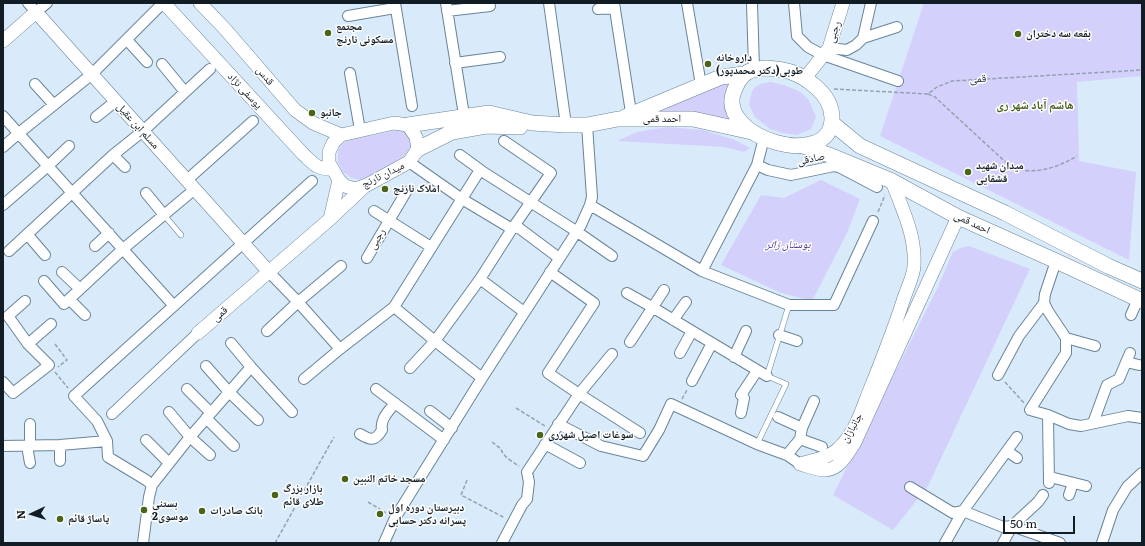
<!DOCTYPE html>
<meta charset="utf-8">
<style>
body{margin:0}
#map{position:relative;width:1145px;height:546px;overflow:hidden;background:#d9ebfa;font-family:Literata,serif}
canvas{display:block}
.frame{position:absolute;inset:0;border:4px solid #111c24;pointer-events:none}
.north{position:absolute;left:12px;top:494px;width:40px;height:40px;-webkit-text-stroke:3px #fff;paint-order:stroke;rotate:266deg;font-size:11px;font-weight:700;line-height:16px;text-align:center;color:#111c24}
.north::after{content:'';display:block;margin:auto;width:14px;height:18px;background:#111c24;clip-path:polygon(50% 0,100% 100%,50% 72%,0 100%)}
.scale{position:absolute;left:1003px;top:516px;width:72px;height:18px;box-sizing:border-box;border:2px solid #111c24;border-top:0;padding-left:5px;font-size:12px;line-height:14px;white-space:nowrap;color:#111c24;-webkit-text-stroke:3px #fff;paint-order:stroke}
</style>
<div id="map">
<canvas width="1145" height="546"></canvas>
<div class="frame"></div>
<div class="north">N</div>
<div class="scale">50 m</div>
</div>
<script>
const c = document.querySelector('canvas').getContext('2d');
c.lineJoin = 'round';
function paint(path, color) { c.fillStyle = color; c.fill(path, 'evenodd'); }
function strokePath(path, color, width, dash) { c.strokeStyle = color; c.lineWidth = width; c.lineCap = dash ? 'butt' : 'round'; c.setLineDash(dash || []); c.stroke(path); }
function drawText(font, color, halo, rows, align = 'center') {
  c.font = font + ' Literata,"Noto Naskh Arabic",serif'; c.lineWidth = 3; c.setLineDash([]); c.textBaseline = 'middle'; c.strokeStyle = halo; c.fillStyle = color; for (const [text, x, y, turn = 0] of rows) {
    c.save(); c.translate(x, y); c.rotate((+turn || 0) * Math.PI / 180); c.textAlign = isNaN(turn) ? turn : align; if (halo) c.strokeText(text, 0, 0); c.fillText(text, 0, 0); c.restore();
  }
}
paint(new Path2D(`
 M924 3H1142V76L1077 82 1079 161 1136 172 1129 260 880 136Z
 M771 82C784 85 800 89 808 99 811 104 813 111 816 117L811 129 797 135 783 133 770 129 755 117 749 105C752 87 753 85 771 82Z
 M728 83C728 88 726 92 726 97 725 104 727 111 729 118L727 121 656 113C679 102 703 87 728 83Z
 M667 127 703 130 735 140 750 148 744 152 724 147 617 141 637 132Z
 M403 129 412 140 408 153 365 181 352 178 343 172 338 162V150L346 141Z
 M821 180 860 199 847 233 812 301 781 293 721 265 761 195 784 198Z
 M969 246 1030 269 928 486 893 530 833 495 938 287 953 252 963 247Z`), '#d3d0fc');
const service = new Path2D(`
 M164 215 181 235
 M757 444 786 384 767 376 789 305`);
const minor = new Path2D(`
 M28 3 36 12 47 3
 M395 3 412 106
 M446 3 463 109 466 117
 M549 3 566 125
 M614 3 632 119
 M687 3 701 85
 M752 3 754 69
 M794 3 797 36 808 47 823 55 898 81
 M598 9 615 8
 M447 11 490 6
 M348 16 395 8
 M863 38 871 3
 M127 40 147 62
 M829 48 847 50 856 45 863 38 897 27
 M455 63 500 57
 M162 64 185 92
 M350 73 360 130
 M35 84 54 105
 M3 116 174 306
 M96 117 116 101
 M3 147 19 133 92 74 163 3
 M113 155 125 167
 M460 155 482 171
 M409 162 462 199 512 229
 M757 165 764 138
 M48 166 69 146
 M187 180 253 121
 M146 193 164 215
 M3 205 48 166
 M590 205 702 271 789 305H834L873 221
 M374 211 431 247
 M515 225 559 258
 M27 234 45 255
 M95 246 109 233
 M9 251 113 155 143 131 210 69
 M367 258 406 192
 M1056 261 1045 294 1044 303 1048 311 1066 338V353L1030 410 1048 415 1069 424 1081 426 1128 416 1142 418
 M702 271 757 165 768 170 791 175 834 166 839 167 877 187
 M62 272 80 289
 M269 272 298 302 340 349
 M550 272 594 303 548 373 579 394 640 433
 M480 279 524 312
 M44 281 64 304 123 249 195 189
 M627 293 652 307 767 376
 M69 299 85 315
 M394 307 435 341 482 378
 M1131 315 1138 299
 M673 320 686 302
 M267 331 298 302 341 266
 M779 335 797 341
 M1066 338 1095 346
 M630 342 664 290
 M231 343 251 367 292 412
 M28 344 51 324
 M680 353 692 331
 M734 357 746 331
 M1126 362 1139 365
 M206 366 229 392 258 420
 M410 368 435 341 480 279 512 229 551 173 504 141
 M998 375 1019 336 1044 303
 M304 379 340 349 394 307 480 170 576 231 612 256
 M692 381 712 343
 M3 382 13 393 49 365 28 344 8 316 25 301
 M187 389 211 413
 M376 389 444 440
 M430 411 452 428
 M169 412 190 437 210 455
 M741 413 744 398 741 395 757 371
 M112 414 198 333
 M1048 415 1049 483
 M778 417 802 428 800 439 822 447
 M206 418 234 446
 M1093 423 1107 385 1119 379 1130 353
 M30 424V446
 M558 424 601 446 643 456 659 430 671 404 757 444 787 455 800 464
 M802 428 814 401
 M360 434C370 440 375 442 382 430 380 419 388 412 395 403
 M146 440 169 463
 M545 444 580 463
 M60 445V461
 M3 446 60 445 107 441
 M27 446 30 463
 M1007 451 1017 458
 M787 455 800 439
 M1050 477 1086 486
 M152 485 146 480 108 457 107 441 97 421 74 396 312 181
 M910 487 953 513 963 511 1003 527 1012 526 1060 543
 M1069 495 1073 483
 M143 543 149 497 152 485 190 437 251 367
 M384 543 395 518 482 378 581 225 590 205 592 197 587 125
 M502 543 522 505 527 499 529 482 527 472 579 394 612 354
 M945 543 963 511 1017 437
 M1003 543 1012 526 1038 502 1043 495
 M1102 543 1113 510 1127 487 1142 473`);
const tertiary = new Path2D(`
 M164 3 303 154C313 163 316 169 331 169
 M200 3 225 29 295 110 313 123 341 135
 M3 41 36 12 269 272
 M805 78 829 48 843 3
 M394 123 408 125 416 137 418 149 409 162 367 185 355 189 345 186 339 180 329 163V152L333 143 341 135Z
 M892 181C902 209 916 235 914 266 914 275 906 291 903 301 893 332 881 362 869 392 861 412 855 433 839 448 829 458 814 460 800 464 807 466 820 471 826 470 840 469 848 453 855 442L958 217
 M330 219 339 180
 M198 333 330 219 365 186`);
const secondary = new Path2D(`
 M766 68C787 69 800 73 816 87 825 95 832 106 832 118 832 172 715 138 734 91 741 73 748 69 766 68Z
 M625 117 721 77 744 74
 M832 123 860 146 1005 213 1108 266 1142 281
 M408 125 489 113 532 123 566 125H587L618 119H693L752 132
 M803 146 829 155 892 181 958 217 1056 261 1142 301
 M418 149 452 132 486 126 520 127`);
strokePath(service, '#68849a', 6);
strokePath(minor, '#68849a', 12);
strokePath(tertiary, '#68849a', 14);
strokePath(secondary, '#68849a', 16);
strokePath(new Path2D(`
 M834 89 928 94 937 87 952 81 1142 70
 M928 94 935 97 1012 168C1035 175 1057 168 1077 156
 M878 212 885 195
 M55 344 67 360 58 367
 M55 372 68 388
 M1005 382 1024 403
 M682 399 687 390
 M516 408 545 426
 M492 442 501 449C503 457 513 462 519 466
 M467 480 461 495 505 518
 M368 502 386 513
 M153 543H189
 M275 543 334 437`), '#93a2af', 1.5, [4, 2]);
strokePath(service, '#fff', 5);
strokePath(minor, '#fff', 10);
strokePath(tertiary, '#fff', 13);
strokePath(secondary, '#fff', 15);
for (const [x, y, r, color] of [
 [328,33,4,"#486518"],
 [1018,34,4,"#486518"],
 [708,64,4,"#486518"],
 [312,113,4,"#486518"],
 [968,172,4,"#486518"],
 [385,189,4,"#486518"],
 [540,435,4,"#486518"],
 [345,479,4,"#486518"],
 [275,495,4,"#486518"],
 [144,510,4,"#486518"],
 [202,511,4,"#486518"],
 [380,514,4,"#486518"],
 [60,519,4,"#486518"]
]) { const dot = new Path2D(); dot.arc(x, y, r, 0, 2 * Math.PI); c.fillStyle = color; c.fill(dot); strokePath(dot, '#fff', 1.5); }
drawText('bold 11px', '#111c24', '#fff', [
 ["مجتمع",336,27],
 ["مسکونی نارنج",336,40],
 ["بقعه سه دختران",1026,34],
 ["داروخانه",716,58],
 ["طوبی(دکتر محمدپور)",716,71],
 ["جانبو",320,113],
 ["میدان شهید",976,166],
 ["قشقایی",976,179],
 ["املاک نارنج",393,189],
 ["سوغات اصیل شهرری",548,435],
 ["مسجد خاتم النبین",353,479],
 ["بازار بزرگ",283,489],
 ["طلای قائم",283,502],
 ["بستنی",152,504],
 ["موسوی2",152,517],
 ["دبیرستان دوره اول",388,508],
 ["پسرانه دکتر حسابی",388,521],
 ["بانک صادرات",210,511],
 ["پاساژ قائم",68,519]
], 'left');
drawText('11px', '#111c24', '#fff', [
 ["رجبی",834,32,-72],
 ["قدس",265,76,50],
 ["قمی",978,79,-3],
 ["یوسفی نژاد",245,91,47],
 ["احمد قمی",662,119],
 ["مسلم ابن عقیل",138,126,48],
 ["صادقی",811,159,-12],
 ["میدان نارنج",383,175,-26],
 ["احمد قمی",972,223,25],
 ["رجبی",377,239,-60],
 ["قمی",220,314,-41],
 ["جانبازان",852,428,-60]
]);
drawText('italic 11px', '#493193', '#fff', [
 ["بوستان زائر",788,245]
]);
drawText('bold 12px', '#445f1a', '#fff', [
 ["هاشم آباد شهر ری",1035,105]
]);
</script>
